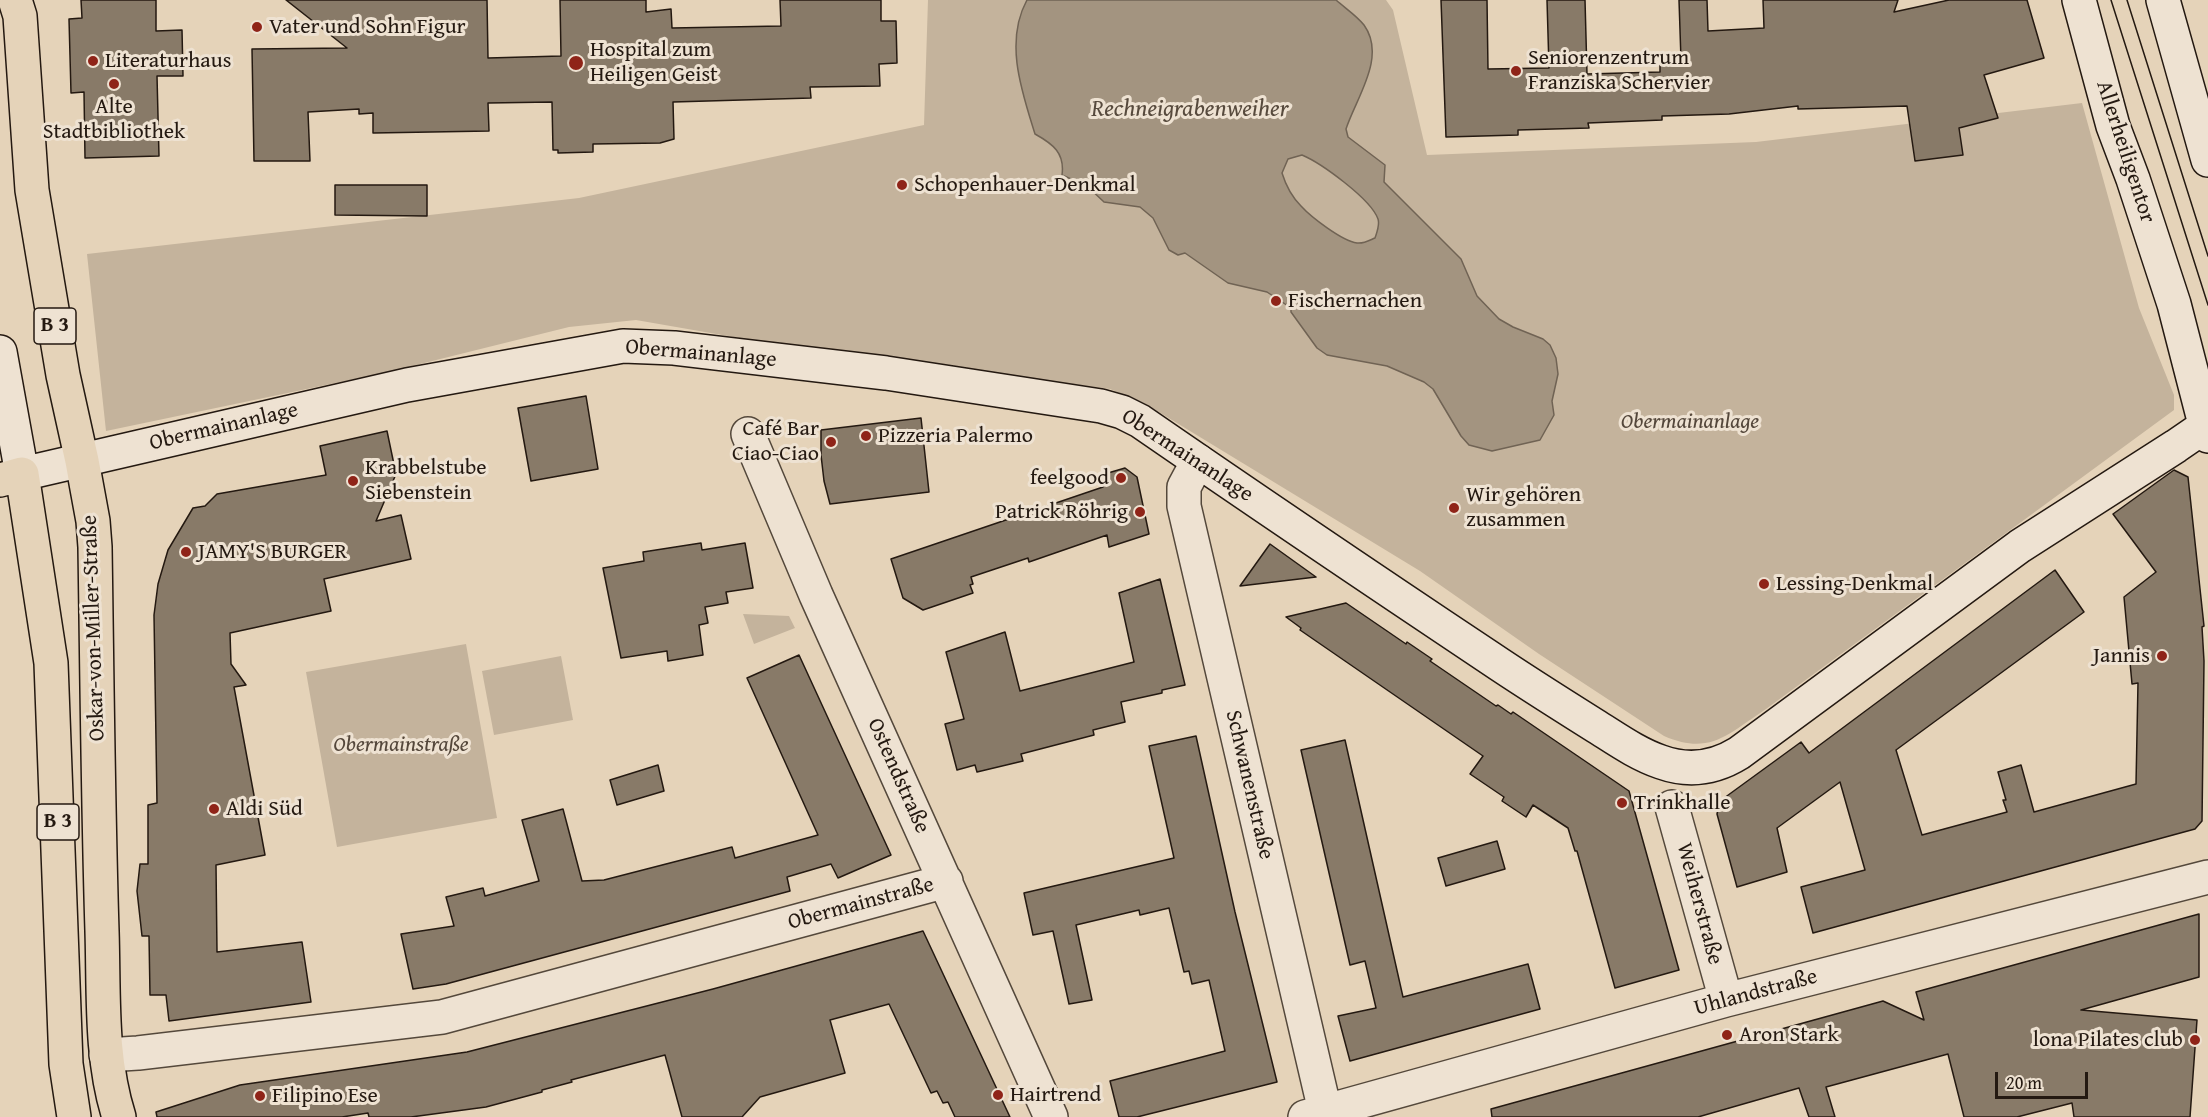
<!DOCTYPE html>
<meta charset="utf-8">
<style>
body{margin:0}
#map{position:relative;width:2208px;height:1117px;overflow:hidden;background:#e5d3b9;font-family:"Gentium Book Plus",serif}
canvas{display:block}
.scale{position:absolute;left:1995px;top:1072px;width:93px;height:27px;box-sizing:border-box;border:3px solid #241911;border-top:0;padding-left:8px;font-size:18px;line-height:21px;white-space:nowrap;color:#241911;-webkit-text-stroke:4px #eee2d2;paint-order:stroke}
</style>
<div id="map">
<canvas width="2208" height="1117"></canvas>
<div class="scale">20 m</div>
</div>
<script>
const c = document.querySelector('canvas').getContext('2d');
c.lineJoin = 'round';
function paint(path, color) { c.fillStyle = color; c.fill(path, 'evenodd'); }
function strokePath(path, color, width, dash) { c.strokeStyle = color; c.lineWidth = width; c.lineCap = dash ? 'butt' : 'round'; c.setLineDash(dash || []); c.stroke(path); }
function drawText(font, color, halo, rows, align = 'center') {
  c.font = font + ' "Gentium Book Plus",serif'; c.lineWidth = 6; c.setLineDash([]); c.textBaseline = 'middle'; c.strokeStyle = halo; c.fillStyle = color; for (const [text, x, y, turn = 0] of rows) {
    c.save(); c.translate(x, y); c.rotate((+turn || 0) * Math.PI / 180); c.textAlign = isNaN(turn) ? turn : align; if (halo) c.strokeText(text, 0, 0); c.fillText(text, 0, 0); c.restore();
  }
}
paint(new Path2D(`
 M928 0H1386L1393 10 1427 155 1756 142 2082 103 2139 308 2174 395V410L1766 709C1728 734 1710 756 1664 736L1539 654 1420 571 1144 403 1110 389 881 358 814 351 636 320 569 327 388 372 106 431 87 254 579 198 924 125Z
 M743 614 789 616 795 628 754 644Z
 M466 644 497 818 337 847 306 672Z
 M561 656 573 720 494 735 482 671Z`), '#c4b39c');
const water = new Path2D(`
 M1027 0H1336C1345 8 1357 16 1364 25 1387 57 1356 98 1346 129L1348 137 1385 165 1384 182 1461 259 1477 296 1499 319 1513 327 1543 339 1550 345 1556 358 1558 374 1552 401 1554 415 1540 440 1492 451 1469 445 1461 436 1433 389 1424 382 1387 366 1327 355 1317 348 1291 312V308L1267 292 1228 283 1185 253 1178 255 1169 250 1153 218 1140 207 1104 202 1087 186 1062 175C1065 153 1053 144 1035 134 1022 92 1004 42 1027 0ZM1302 155C1321 163 1371 199 1378 219 1380 225 1377 232 1375 238 1370 240 1364 244 1357 243 1342 241 1311 217 1301 206 1292 197 1286 186 1282 173L1288 159Z`);
paint(water, '#a39480');
strokePath(water, '#706354', 1.5);
const building = new Path2D(`
 M81 0H156V31L182 30 183 76H157L159 156 85 158 84 92 71 93 69 19 82 18Z
 M286 0H487L488 58 561 56 560 0H646V12L671 9 672 28 781 26 780 0H881V21H896L897 63 879 64 880 86 810 87 811 98 673 102 674 139 660 143 593 144V152L558 153V150H553L552 102 488 103 489 131 373 133V113L359 114V109L308 112 310 161H254L252 49 347 48Z
 M1441 0H1487L1488 69 1549 68 1547 0H1585L1587 74 1660 72V61L1681 60 1679 0H1707L1708 31 1764 28 1763 0H1898L1894 12 1949 0H2027L2044 58 1984 75 1998 118 1959 128 1963 155 1915 161 1907 106 1798 109V106L1729 114 1662 116V120L1588 123 1589 128 1518 130V135L1446 137Z
 M335 185H427V216L335 215Z
 M586 396 598 469 531 481 518 408Z
 M921 418 929 492 830 504 824 481 821 455V430Z
 M387 431 396 474 376 521 401 515 411 559 324 579 331 611 230 633 231 664 246 685 234 687 265 855 216 865 217 952 302 942 311 1002 169 1021 166 995H150L149 936H142L137 891 140 864H148V805L157 803 154 615 158 584 168 550 193 508 205 506 217 494 326 475 320 446Z
 M1125 468 1137 477 1149 534 1109 547 1107 535 1029 562 1028 558 971 577 973 584 970 585 973 593 923 610 903 598 891 559 1103 487 1108 473Z
 M2174 470 2188 477 2204 626 2202 627 2204 661 2202 821 2195 829 1813 933 1801 887 1865 870 1840 782 1777 828 1787 872 1737 887 1717 814 1720 801 1801 742 1809 753 2055 570 2084 612 1896 750 1922 835 2007 812 2003 800H2006L1998 772 2021 765 2034 812 2136 784 2138 683 2132 684 2124 597 2156 572 2113 514Z
 M701 543 702 550 745 543 753 588 726 592 728 603 705 607 708 623 699 625 703 655 668 661 667 651 621 658 603 568 644 561 643 552Z
 M1270 544 1316 577 1240 586Z
 M1160 579 1185 685 1162 690V693L1121 702 1125 722 1093 730 1094 735 1021 754 1023 761 977 772 975 765 957 770 945 724 964 719 946 652 1005 632 1020 691 1134 662 1119 593Z
 M1346 603 1406 644 1407 642 1432 659 1430 661 1496 706 1498 705 1511 714 1513 712 1629 791 1679 970 1615 988 1577 851H1575L1568 828 1533 805 1526 817 1502 801 1504 797 1470 774 1483 756 1300 630 1301 628 1286 617Z
 M799 655 891 855 838 878 831 864 787 877 790 891 446 984 413 989 401 934 454 926 446 897 483 888 485 896 539 881 522 820 563 809 582 881 604 880 732 847 735 858 818 835 747 678Z
 M1196 736 1235 912 1277 1082 1137 1117H1119L1110 1081 1225 1051 1209 980 1192 984 1189 971 1184 972 1169 908 1140 915 1139 910 1076 925 1092 1000 1069 1004 1053 931 1033 935 1024 893 1174 858 1149 746Z
 M1345 740 1403 997 1528 964 1540 1009 1350 1061 1338 1016 1376 1008 1365 961 1350 965 1301 750Z
 M658 765 664 791 617 805 610 780Z
 M1497 841 1505 869 1446 886 1438 858Z
 M2199 914V977L2081 1010 2197 1020 2190 1117H2074L2072 1103 2017 1117H1964L1948 1054 1826 1087 1835 1117H1809L1799 1088 1698 1117H1492L1491 1109 1883 1001 1924 1020 1916 992Z
 M923 931 1010 1117H955L948 1102 943 1103 937 1091 931 1093 889 1004 830 1020 845 1073 760 1097 742 1117H682L665 1055 571 1080 572 1082 542 1090V1092L486 1107 411 1117H369L368 1113 342 1117H157L156 1112 240 1085 467 1052 713 989Z`);
paint(building, '#887a68');
strokePath(building, '#241911', 1.5);
const street = new Path2D(`
 M748 434 816 595 1051 1117
 M1198 461 1184 487V506L1325 1111
 M1672 807 1726 1000
 M106 1055 138 1053 442 1017 946 881
 M1305 1117 1726 1000 2208 877`);
const secondary = new Path2D(`
 M2079 0 2113 126 2133 179 2174 304 2208 436
 M2163 0 2208 160
 M0 352 22 474 407 385 623 346 674 348 886 373 1101 406 1122 412 1140 421C1256 501 1373 580 1490 658 1524 681 1559 703 1594 725 1615 738 1637 754 1661 762 1689 772 1715 768 1739 753L2020 546 2176 446 2208 424`);
const primary = new Path2D(`
 M15 0 20 16 32 190 63 375 82 461 93 521 95 547C97 675 98 803 102 931 104 992 100 1058 119 1117
 M0 480 22 474 51 663 66 1064 74 1117`);
strokePath(street, '#54483b', 36);
strokePath(secondary, '#241911', 36);
strokePath(primary, '#241911', 36);
strokePath(street, '#eee2d2', 33);
strokePath(secondary, '#eee2d2', 33);
strokePath(primary, '#e5d3b9', 33);
strokePath(new Path2D(`
 M2111 0 2208 305
 M2127 0 2208 256`), '#241911', 1.5);
for (const [x, y, r, color] of [
 [257,27,6,"#8f2418"],
 [93,61,6,"#8f2418"],
 [576,63,8,"#8f2418"],
 [1516,71,6,"#8f2418"],
 [114,84,6,"#8f2418"],
 [902,185,6,"#8f2418"],
 [1276,301,6,"#8f2418"],
 [866,436,6,"#8f2418"],
 [831,442,6,"#8f2418"],
 [1121,478,6,"#8f2418"],
 [353,481,6,"#8f2418"],
 [1454,508,6,"#8f2418"],
 [1140,512,6,"#8f2418"],
 [186,552,6,"#8f2418"],
 [1764,584,6,"#8f2418"],
 [2162,656,6,"#8f2418"],
 [1622,803,6,"#8f2418"],
 [214,809,6,"#8f2418"],
 [1727,1035,6,"#8f2418"],
 [2195,1040,6,"#8f2418"],
 [998,1095,6,"#8f2418"],
 [260,1096,6,"#8f2418"]
]) { const dot = new Path2D(); dot.arc(x, y, r, 0, 2 * Math.PI); c.fillStyle = color; c.fill(dot); strokePath(dot, '#eee2d2', 2); }
for (const [x, y, w] of [
 [55,326,42],
 [58,822,42]
]) { const box = new Path2D(); box.roundRect(x - w / 2, y - 18, w, 36, 4.5); c.fillStyle = '#eee2d2'; c.fill(box); strokePath(box, '#241911', 1.5); }
drawText('bold 21px', '#241911', null, [
 ["B 3",55,326],
 ["B 3",58,822]
]);
drawText('22px', '#241911', '#eee2d2', [
 ["Vater und Sohn Figur",269,27],
 ["Hospital zum",590,50],
 ["Heiligen Geist",590,75],
 ["Seniorenzentrum",1528,58],
 ["Franziska Schervier",1528,83],
 ["Literaturhaus",105,61],
 ["Alte",114,107,"center"],
 ["Stadtbibliothek",114,132,"center"],
 ["Schopenhauer-Denkmal",914,185],
 ["Fischernachen",1288,301],
 ["Café Bar",819,429,"right"],
 ["Ciao-Ciao",819,454,"right"],
 ["Pizzeria Palermo",878,436],
 ["Krabbelstube",365,468],
 ["Siebenstein",365,493],
 ["feelgood",1109,478,"right"],
 ["Wir gehören",1466,495],
 ["zusammen",1466,520],
 ["Patrick Röhrig",1128,512,"right"],
 ["JAMY'S BURGER",198,552],
 ["Lessing-Denkmal",1776,584],
 ["Jannis",2150,656,"right"],
 ["Trinkhalle",1634,803],
 ["Aldi Süd",226,809],
 ["Aron Stark",1739,1035],
 ["lona Pilates club",2183,1040,"right"],
 ["Hairtrend",1010,1095],
 ["Filipino Ese",272,1096]
], 'left');
drawText('22px', '#241911', '#eee2d2', [
 ["Allerheiligentor",2125,152,72],
 ["Obermainanlage",701,354,5],
 ["Obermainanlage",224,427,-13],
 ["Obermainanlage",1187,456,33],
 ["Oskar-von-Miller-Straße",94,628,-92],
 ["Ostendstraße",898,776,66],
 ["Schwanenstraße",1249,785,77],
 ["Obermainstraße",861,904,-15],
 ["Weiherstraße",1699,904,75],
 ["Uhlandstraße",1756,993,-15]
]);
drawText('italic 22px', '#54473b', '#eee2d2', [
 ["Obermainanlage",1690,422],
 ["Obermainstraße",401,745]
]);
drawText('italic 24px', '#574a3d', '#eee2d2', [
 ["Rechneigrabenweiher",1190,110]
]);
</script>
